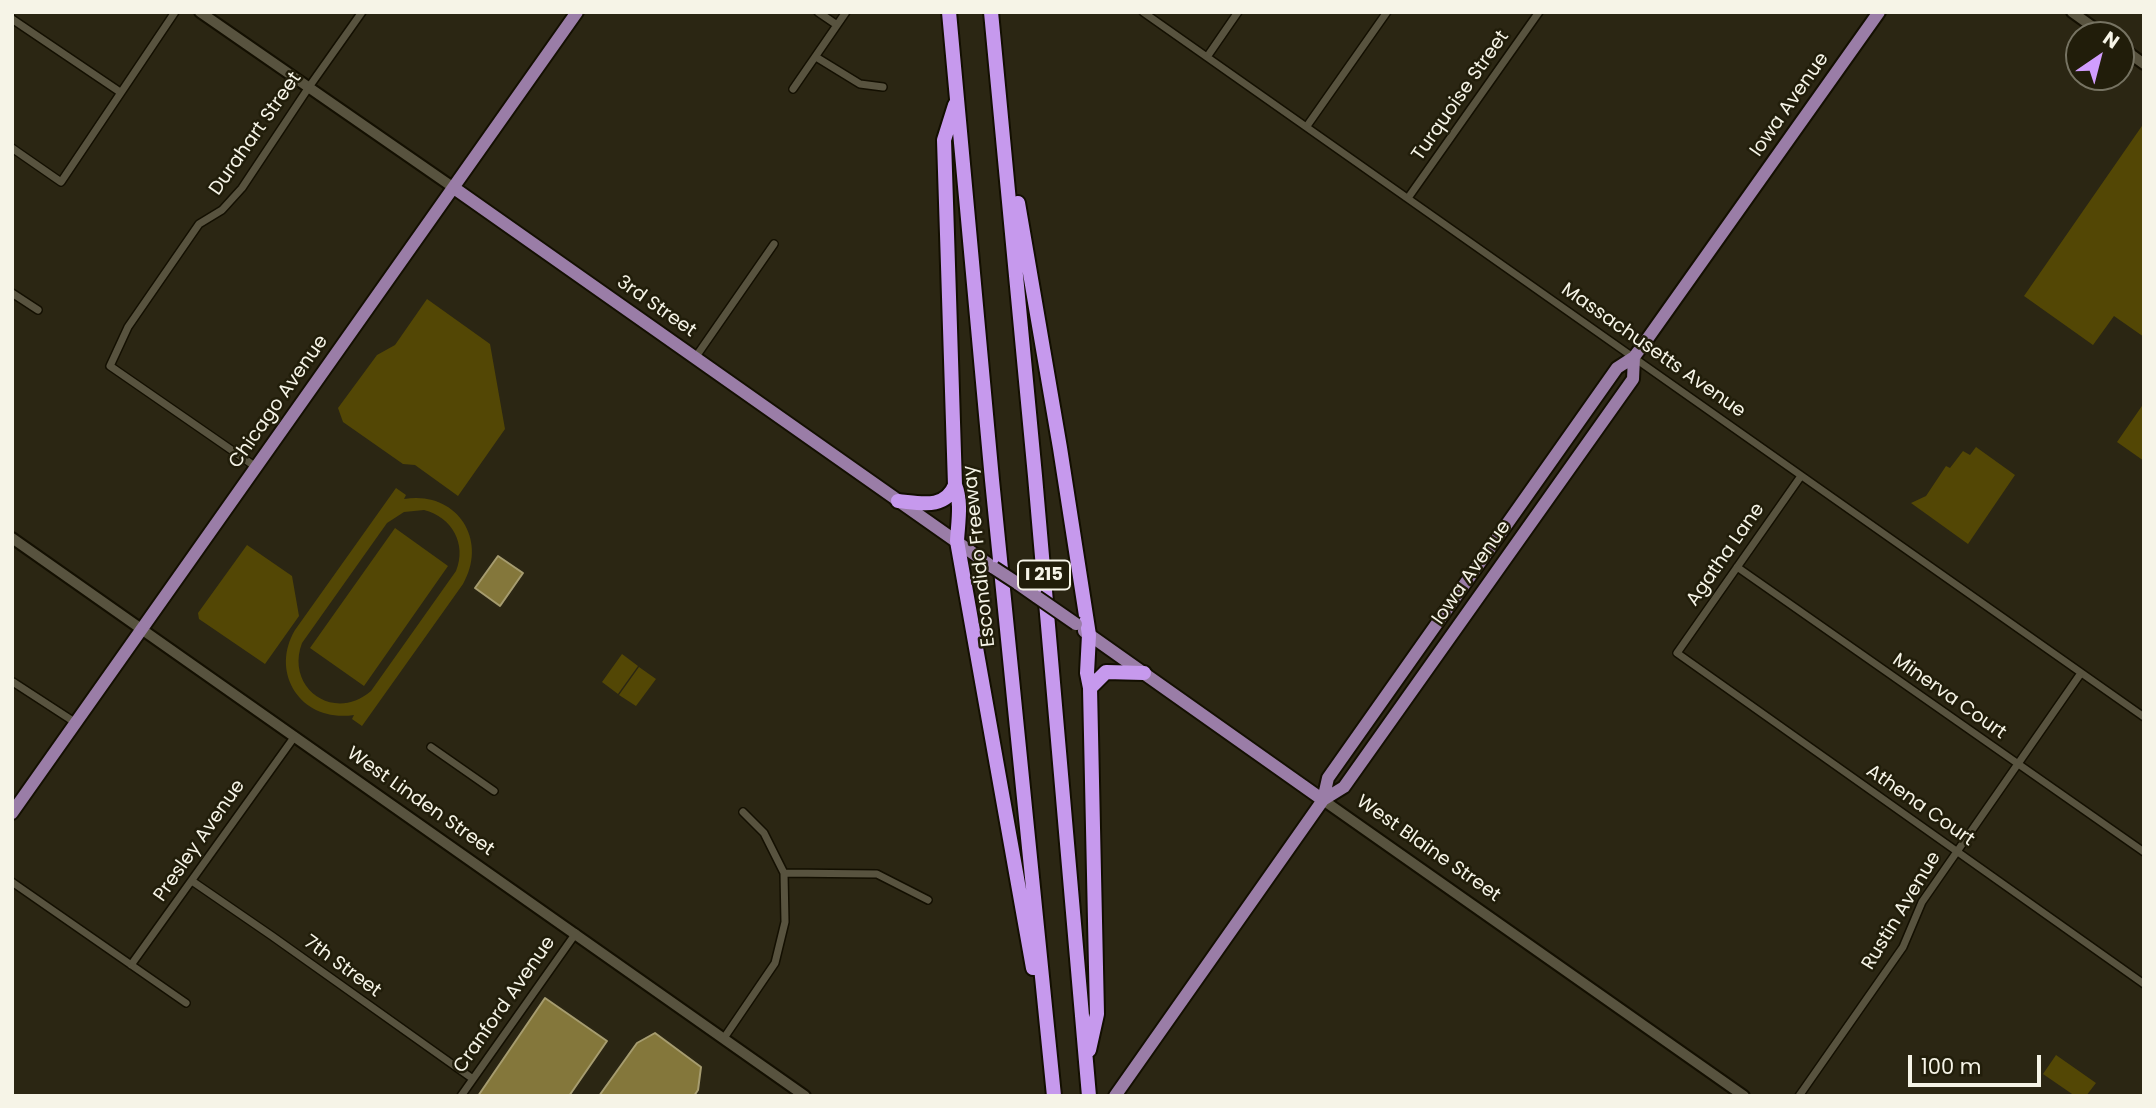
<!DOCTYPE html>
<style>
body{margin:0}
#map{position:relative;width:2156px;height:1108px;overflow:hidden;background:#2b2613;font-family:Poppins,sans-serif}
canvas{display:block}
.frame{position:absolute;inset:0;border:14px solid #f6f4e7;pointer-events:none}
.north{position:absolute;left:2065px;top:21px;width:70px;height:70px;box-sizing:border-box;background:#211d0a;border:2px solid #767362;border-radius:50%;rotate:35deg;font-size:19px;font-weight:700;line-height:28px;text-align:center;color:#f6f4e7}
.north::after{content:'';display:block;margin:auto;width:24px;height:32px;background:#d19dfe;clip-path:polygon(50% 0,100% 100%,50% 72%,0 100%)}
.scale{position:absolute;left:1908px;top:1055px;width:133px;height:32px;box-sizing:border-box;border:4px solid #f6f4e7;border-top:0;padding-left:9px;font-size:21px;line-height:24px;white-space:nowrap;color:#f6f4e7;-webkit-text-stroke:5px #211d0a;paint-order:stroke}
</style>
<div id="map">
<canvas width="2156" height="1108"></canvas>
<div class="frame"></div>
<div class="north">N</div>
<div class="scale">100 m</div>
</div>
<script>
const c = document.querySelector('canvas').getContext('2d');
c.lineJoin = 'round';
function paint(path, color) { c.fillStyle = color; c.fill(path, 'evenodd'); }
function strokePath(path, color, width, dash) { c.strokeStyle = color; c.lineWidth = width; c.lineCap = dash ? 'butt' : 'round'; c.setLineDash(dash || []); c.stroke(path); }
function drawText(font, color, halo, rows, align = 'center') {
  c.font = font + ' Poppins,sans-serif'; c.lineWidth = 5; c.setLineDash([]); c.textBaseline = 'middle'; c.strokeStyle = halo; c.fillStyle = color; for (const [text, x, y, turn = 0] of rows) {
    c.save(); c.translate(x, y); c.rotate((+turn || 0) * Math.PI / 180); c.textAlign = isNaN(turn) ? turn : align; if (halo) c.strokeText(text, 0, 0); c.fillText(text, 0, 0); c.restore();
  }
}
paint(new Path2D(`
 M2144 123V337L2114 316 2093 345 2024 296Z
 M427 299 490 344 505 429 458 496 415 465 403 464 343 422 338 408 377 355 395 345Z
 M2144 403V461L2117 442Z
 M1976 447 2015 475 1968 544 1911 503 1926 496 1946 466 1950 468 1963 451 1970 455Z
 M396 488 406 495 404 499C456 490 489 539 463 584L362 726 352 719 354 715C302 723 269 674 295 630ZM424 510C452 517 467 544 456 571L371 691C334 723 285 688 302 643L387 523 404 512Z
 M395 528 448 566 364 686 310 648Z
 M247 545 292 576 299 616 265 664 199 619 198 613Z
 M622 654 638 666 618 694 602 682Z
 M639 667 656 679 636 706 619 695Z
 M2056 1055 2096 1083 2086 1096H2075L2043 1074Z`), '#534705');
const water = new Path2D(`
 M498 556 523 573 500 606 475 588Z
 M545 998 607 1041 569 1096H478Z
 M655 1033 701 1067 698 1090 694 1096H599L637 1043Z`);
paint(water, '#84773b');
strokePath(water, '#a69c6f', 2);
const street = new Path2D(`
 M818 12 837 25
 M1143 12 2144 717
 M12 19 120 92
 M816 57 860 84 883 87
 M1207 57 1238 12
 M793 89 846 12
 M1307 126 1387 12
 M12 148 61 182 175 12
 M1408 198 1539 12
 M12 293 38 310
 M695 358 774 244
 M256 467 110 366 128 327 199 224 222 210 242 188 309 87 362 12
 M1801 476 1677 653 2144 984
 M1737 567 2144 852
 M13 682 76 723
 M431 747 494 791
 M784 873 877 874 928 900
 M192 881 272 936 473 1079
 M12 882 186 1003
 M131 965 295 736
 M724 1038 775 963 785 922 784 873 764 833 743 812
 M461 1096 576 933
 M1799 1096 1903 947 1922 902 2081 673`);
const secondary = new Path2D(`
 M200 12 454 188
 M2072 12 2104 35
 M2121 47 2144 64
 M12 538 805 1096
 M1323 800 1744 1096`);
const primary = new Path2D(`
 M454 188 994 568
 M1017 583 1037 597
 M1084 631 1323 800
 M1323 800 1344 787 1633 379 1634 357
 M12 813 577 12
 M1115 1096 1323 800 1328 778 1617 368 1634 357 1643 345 1879 12`);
const highway = new Path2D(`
 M949 12 992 480 1054 1096
 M991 12 1035 476 1089 1096
 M955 105 944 140 955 485C962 502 958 523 957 541L1033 968
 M1018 203 1060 448 1089 635 1087 673 1090 688 1097 1014 1089 1050
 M898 501C920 503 945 510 955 485
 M1090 688 1106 672 1144 673`);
strokePath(street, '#130f01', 10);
strokePath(secondary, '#130f01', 14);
strokePath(primary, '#130f01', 16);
strokePath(highway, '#130f01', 18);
strokePath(street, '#58533f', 7);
strokePath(secondary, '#58533f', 10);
strokePath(primary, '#9a7da7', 12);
strokePath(highway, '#c699ed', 14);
const primaryBridge = new Path2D(`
 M994 568 1017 583
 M1037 597 1076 624`);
strokePath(primaryBridge, '#130f01', 16, []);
strokePath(primaryBridge, '#9a7da7', 12);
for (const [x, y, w] of [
 [1044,575,52]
]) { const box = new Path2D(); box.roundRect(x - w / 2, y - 14.5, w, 29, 5); c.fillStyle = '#211d0a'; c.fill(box); strokePath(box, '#f6f4e7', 2); }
drawText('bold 18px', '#f6f4e7', null, [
 ["I 215",1044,575]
]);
drawText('19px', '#f6f4e7', '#211d0a', [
 ["Turquoise Street",1461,96,-55],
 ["Iowa Avenue",1790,105,-55],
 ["Durahart Street",256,134,-55],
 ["3rd Street",656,307,35],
 ["Massachusetts Avenue",1653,351,35],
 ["Chicago Avenue",279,402,-55],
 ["Agatha Lane",1726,555,-55],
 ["Escondido Freeway",980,556,-96],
 ["Iowa Avenue",1472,573,-55],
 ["Minerva Court",1949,697,35],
 ["West Linden Street",420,802,35],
 ["Athena Court",1920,806,35],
 ["Presley Avenue",200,841,-55],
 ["West Blaine Street",1428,849,35],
 ["Rustin Avenue",1902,911,-59],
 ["7th Street",342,967,36],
 ["Cranford Avenue",505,1005,-55]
]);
</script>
